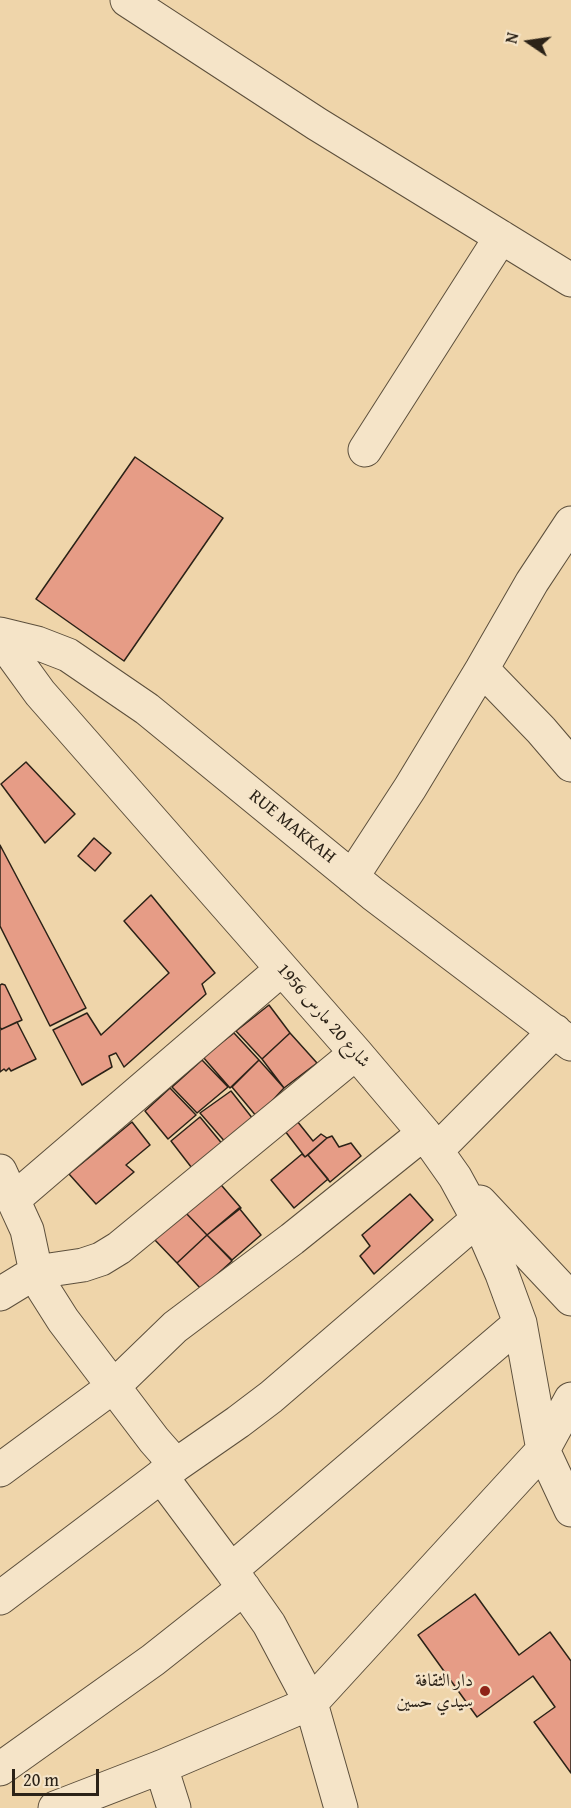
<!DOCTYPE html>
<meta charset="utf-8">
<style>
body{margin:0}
#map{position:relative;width:571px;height:1808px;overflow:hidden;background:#efd5aa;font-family:"Gentium Book Plus",serif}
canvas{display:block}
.north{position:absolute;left:499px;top:12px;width:60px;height:60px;-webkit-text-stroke:4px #f5e4c8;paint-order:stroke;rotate:283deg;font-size:16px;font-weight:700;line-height:24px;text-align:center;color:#2b2217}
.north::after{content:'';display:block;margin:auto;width:21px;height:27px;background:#2b2217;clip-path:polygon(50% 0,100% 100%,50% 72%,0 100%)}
.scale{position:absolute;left:12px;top:1769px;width:87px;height:27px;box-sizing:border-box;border:3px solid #2b2217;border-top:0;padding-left:8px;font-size:18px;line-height:21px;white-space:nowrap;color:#2b2217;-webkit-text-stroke:4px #f5e4c8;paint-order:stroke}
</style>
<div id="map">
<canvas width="571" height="1808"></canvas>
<div class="north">N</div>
<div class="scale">20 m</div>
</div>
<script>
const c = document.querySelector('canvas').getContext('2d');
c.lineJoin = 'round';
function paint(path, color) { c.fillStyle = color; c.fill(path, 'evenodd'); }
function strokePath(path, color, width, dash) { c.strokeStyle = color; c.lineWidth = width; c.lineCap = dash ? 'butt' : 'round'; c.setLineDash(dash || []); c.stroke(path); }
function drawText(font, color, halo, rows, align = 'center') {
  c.font = font + ' "Gentium Book Plus",Amiri,serif'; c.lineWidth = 5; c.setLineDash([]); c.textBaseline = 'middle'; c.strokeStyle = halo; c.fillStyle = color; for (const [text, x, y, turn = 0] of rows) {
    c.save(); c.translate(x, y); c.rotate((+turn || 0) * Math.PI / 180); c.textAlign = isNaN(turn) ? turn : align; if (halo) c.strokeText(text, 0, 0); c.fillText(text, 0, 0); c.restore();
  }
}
const building = new Path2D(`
 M135 457 223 518 124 661 36 599Z
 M26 762 75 814 45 843 1 784Z
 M94 838 111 853 95 871 78 856Z
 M0 845 86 1008 50 1026 0 926Z
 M151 895 215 973 202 984 206 994 124 1067 116 1053 109 1056 112 1067 82 1085 53 1030 87 1013 101 1035 169 973 124 921Z
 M2 984 5 985 22 1020 2 1029 0 1028V985Z
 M269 1005 290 1033 262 1059 236 1031Z
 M17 1022 36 1059 11 1071 9 1068 6 1071 4 1069 0 1072V1030Z
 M234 1033 259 1060 230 1088 203 1057Z
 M290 1033 317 1063 284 1088 262 1059Z
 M202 1060 228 1087 197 1113 172 1087Z
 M259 1060 284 1088 257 1117 232 1087Z
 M170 1088 196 1115 168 1139 145 1111Z
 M231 1091 253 1119 227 1144 200 1113Z
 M200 1117 224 1146 195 1172 171 1141Z
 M297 1121 313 1141 321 1134 327 1138 305 1157 285 1131Z
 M132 1122 150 1145 126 1165 134 1172 96 1204 69 1174Z
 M332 1136 339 1147 351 1143 361 1156 330 1182 308 1155 327 1138Z
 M302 1154 305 1157 308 1155 328 1179 294 1208 271 1180Z
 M216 1179 241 1208 207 1235 184 1211Z
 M410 1194 433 1220 374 1274 360 1256 370 1246 362 1235Z
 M239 1208 261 1235 232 1260 207 1235Z
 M184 1211 207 1235 177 1263 153 1238Z
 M207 1235 232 1261 201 1289 177 1263Z
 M475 1594 519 1655 550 1632 571 1661V1773L534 1722 555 1707 533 1676 477 1717 418 1635Z`);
paint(building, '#e69c86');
strokePath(building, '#2b2217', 1.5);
const minor = new Path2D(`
 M127 0 317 124 571 280
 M365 450 501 237
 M0 634 37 643 68 655 147 709 373 894 571 1044
 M0 638 40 693 356 1053 424 1133 455 1177 478 1219 502 1274 520 1323 543 1450 571 1510
 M482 669 541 730 571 765
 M352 877 410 788 482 669 532 582 571 523
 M437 1150 555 1031
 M0 1171 27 1230 36 1272 44 1290 63 1320 154 1440 176 1465
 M14 1199 282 969
 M480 1202 571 1299
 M0 1294 36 1272 83 1265 101 1259 119 1248 356 1053
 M0 1470 114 1386 175 1327 292 1239 424 1133
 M161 1476 231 1570 269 1624 311 1703 341 1808
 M231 1570 520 1323
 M0 1598 176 1465 238 1422 271 1397 478 1219
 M161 1767 174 1808
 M0 1769 153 1660 244 1588
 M55 1808 161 1767 311 1703 543 1450 571 1399`);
strokePath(minor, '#5c4f3c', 35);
strokePath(minor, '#f5e4c8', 33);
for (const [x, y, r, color] of [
 [485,1691,6,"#8f2418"]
]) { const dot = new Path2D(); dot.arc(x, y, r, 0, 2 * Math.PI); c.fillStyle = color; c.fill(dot); strokePath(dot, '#f5e4c8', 2); }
drawText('18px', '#2b2217', '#f5e4c8', [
 ["RUE MAKKAH",292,827,39],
 ["شارع 20 مارس 1956",323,1016,49]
]);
drawText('18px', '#2b2217', '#f5e4c8', [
 ["دار الثقافة",473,1681],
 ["سيدي حسين",473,1702]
], 'right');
</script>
